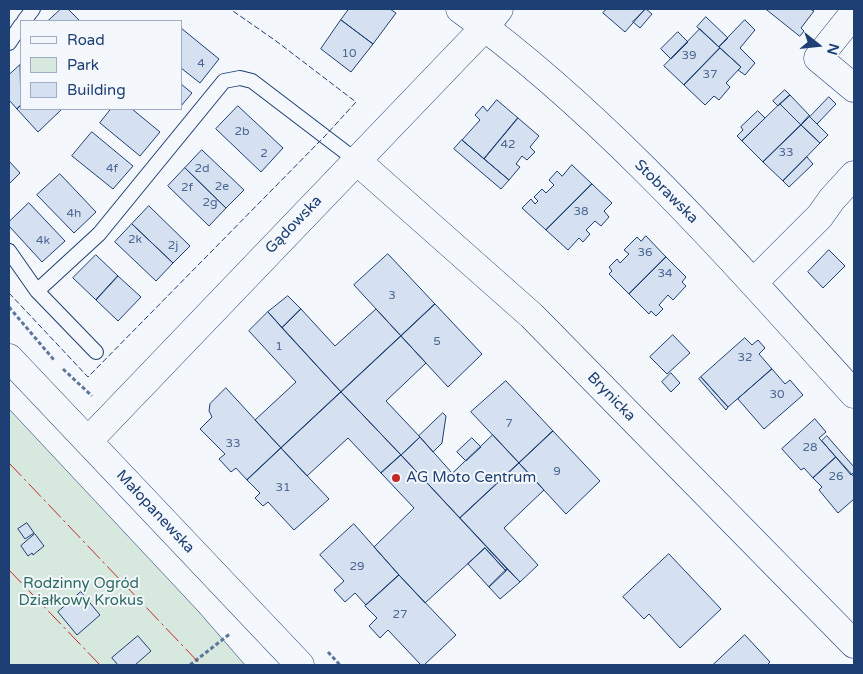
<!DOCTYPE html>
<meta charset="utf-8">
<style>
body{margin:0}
#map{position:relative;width:863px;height:674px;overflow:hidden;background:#f4f7fb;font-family:"Varela Round",sans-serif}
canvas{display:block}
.frame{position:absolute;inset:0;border:10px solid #1d3f73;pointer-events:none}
.legend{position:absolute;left:20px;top:20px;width:162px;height:90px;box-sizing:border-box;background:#f4f7fb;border:1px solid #9eadc5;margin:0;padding:6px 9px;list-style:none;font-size:15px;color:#1d3f73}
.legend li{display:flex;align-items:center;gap:10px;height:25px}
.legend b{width:25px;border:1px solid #9eadc5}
.north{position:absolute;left:793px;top:20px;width:50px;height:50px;-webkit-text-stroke:4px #f4f7fb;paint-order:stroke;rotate:106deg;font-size:14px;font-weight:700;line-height:20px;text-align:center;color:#1d3f73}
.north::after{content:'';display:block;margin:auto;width:18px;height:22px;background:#1d3f73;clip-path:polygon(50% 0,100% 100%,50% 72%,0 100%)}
</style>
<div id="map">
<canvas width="863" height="674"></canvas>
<div class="frame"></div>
<ul class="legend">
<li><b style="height:6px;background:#f4f7fb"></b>Road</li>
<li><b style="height:14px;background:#d7e8df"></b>Park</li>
<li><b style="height:14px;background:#d5e0f0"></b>Building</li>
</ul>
<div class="north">N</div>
</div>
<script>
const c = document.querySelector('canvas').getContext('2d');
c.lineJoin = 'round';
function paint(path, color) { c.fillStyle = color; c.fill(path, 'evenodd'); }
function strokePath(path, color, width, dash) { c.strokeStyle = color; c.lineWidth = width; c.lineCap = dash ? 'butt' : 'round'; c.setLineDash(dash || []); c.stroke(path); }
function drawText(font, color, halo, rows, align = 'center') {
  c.font = font + ' "Varela Round",sans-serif'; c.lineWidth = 4; c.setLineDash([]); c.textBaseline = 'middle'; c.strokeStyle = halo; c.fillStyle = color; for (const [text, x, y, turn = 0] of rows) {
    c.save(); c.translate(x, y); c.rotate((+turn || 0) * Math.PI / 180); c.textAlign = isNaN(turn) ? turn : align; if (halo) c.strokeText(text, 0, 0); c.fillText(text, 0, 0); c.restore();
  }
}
const green = new Path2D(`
 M9 409 199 612 245 665H9Z`);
paint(green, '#d7e8df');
strokePath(green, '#687fa3', 1);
const building = new Path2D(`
 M61 9H68L80 21H48Z
 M349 9H390L396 13 373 44 341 20Z
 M607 9H645L625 32 603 13Z
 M646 9 652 14 640 28 633 22Z
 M766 9H810L814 11 801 28 804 31 800 36Z
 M706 17 728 38 719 47 697 27Z
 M341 20 373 44 351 72 321 49Z
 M745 20 755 30 740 48 755 63 745 75 738 70 741 67 719 47Z
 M181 28 219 59 200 83 181 68Z
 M700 29 720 48 684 85 664 66Z
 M678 32 688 42 671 59 661 49Z
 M720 48 741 67 726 83 730 87 719 100 714 96 705 105 684 85Z
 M20 65 21 105 17 109 9 100V75Z
 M181 84 192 93 181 106Z
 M785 90 790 95 778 106 773 101Z
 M790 95 810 116 801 125 780 104Z
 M829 97 836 104 817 124 810 117Z
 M497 100 518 118 484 159 462 140 480 120 475 115 483 106 487 111Z
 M780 104 801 125 763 162 742 141Z
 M21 105V109H62L38 132 17 109Z
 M238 106 283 148 261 172 216 129Z
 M111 109H132L160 132 140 156 100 123Z
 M758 111 765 118 742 141 737 136 743 130 741 127Z
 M809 116 828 135 820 143 801 125Z
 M518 118 539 136 530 147 535 152 527 160 522 156 516 164 520 167 509 180 484 159Z
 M801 125 820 143 783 181 763 162Z
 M92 132 133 166 113 189 72 156Z
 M462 140 509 180 501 189 454 149Z
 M202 150 244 190 226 208 185 168Z
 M807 157 813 164 789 187 783 181Z
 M9 161 20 173 9 184Z
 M572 165 592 184 546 230 522 208 531 199 535 204 538 201 534 197 542 189 546 193 554 185 549 180 557 171 562 176Z
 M185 168 226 208 209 226 168 186Z
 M60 174 96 212 74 233 37 195Z
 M592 184 612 203 604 211 609 217 601 226 595 221 586 230 590 234 583 242 579 238 568 250 546 230Z
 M29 203 65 241 42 262 9 226V222Z
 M149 206 190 246 173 263 132 224Z
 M132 224 173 263 156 281 115 242Z
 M646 236 666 257 629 294 609 274 612 271 609 267 617 259 620 263 629 254 624 250 637 237 641 241Z
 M829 250 845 266 823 288 808 272Z
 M388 254 435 304 401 336 354 285Z
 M96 255 118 276 96 300 73 278Z
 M666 257 686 277 682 282 686 286 673 300 668 295 659 305 663 309 656 316 651 311 649 314 629 294Z
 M118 276 141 297 118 321 96 300Z
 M288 296 301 309 282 328 268 312Z
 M435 304 482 354 448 387 401 336Z
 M301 309 335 346 376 309 401 336 341 392 282 328Z
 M268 312 341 392 281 448 255 420 296 382 249 331Z
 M673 335 690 353 667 374 650 357Z
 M401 336 426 363 386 401 420 437 401 455 341 392Z
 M745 338 752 345 758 340 765 348 759 354 772 369 728 407 701 377Z
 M772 369 785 384 790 380 803 395 764 429 738 399Z
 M671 373 680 383 671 392 662 382Z
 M701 377 728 407 726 410 699 379Z
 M506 381 553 431 519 463 471 412Z
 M226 388 281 448 247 480 236 468 231 472 219 459 225 454 200 429 212 417 209 411 210 404Z
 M341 392 401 455 381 473 348 438 307 476 281 448Z
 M443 413 446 416 442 443 433 452 419 436Z
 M815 419 826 432 819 438 836 457 813 478 804 468 801 470 782 449Z
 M553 431 600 481 566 514 519 463Z
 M493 435 519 463 460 518 401 455 420 437 452 473Z
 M827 436 854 467V472L851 475 822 441Z
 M472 438 481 447 466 461 457 452Z
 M281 448 329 499 294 530 268 502 263 506 255 498 260 493 247 480Z
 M401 455 507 569 506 571 485 548 425 603 399 575 374 547 414 508 381 473Z
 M836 457 854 477V499L838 513 819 490 822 487 813 478Z
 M519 463 544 490 504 528 538 565 520 582 460 518Z
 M27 523 34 533 25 539 18 529Z
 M354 524 399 575 366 605 355 593 345 602 334 590 344 581 320 555Z
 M35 534 44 546 33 555 32 553 28 556 21 546Z
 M485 548 506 571 489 587 468 564Z
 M669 554 721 609 680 648 649 614 644 619 623 597Z
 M507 569 520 582 500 599 489 587Z
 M399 575 456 635 424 665H421L388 630 380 638 369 626 377 618 365 606Z
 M81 592 100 615 77 635 58 612Z
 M745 635 770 662 767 665H713Z
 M138 636 151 651 135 665H118L112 658Z`);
paint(building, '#d5e0f0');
strokePath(building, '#1d3f73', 1);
const lane = new Path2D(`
 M24 21 33 9
 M9 43 21 25
 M9 251 37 291 96 352
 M37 291 99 234 224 81 240 78 252 81 357 161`);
const street = new Path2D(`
 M460 9C608 116 732 260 854 394
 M854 13 818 58 854 88
 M357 161 532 316 854 644
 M753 283 820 216 832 199 854 175
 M88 441 485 27 499 9`);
const secondary = new Path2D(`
 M9 358 300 665`);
strokePath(lane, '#1d3f73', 16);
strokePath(street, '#1d3f73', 29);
strokePath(secondary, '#1d3f73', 29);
strokePath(new Path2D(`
 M9 307 54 360
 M63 369 92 396
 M328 652 340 665
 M190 665 231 633`), '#5e769c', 3, [4, 2.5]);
strokePath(lane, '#f4f7fb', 14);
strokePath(street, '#f4f7fb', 28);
strokePath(secondary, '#f4f7fb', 28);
strokePath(new Path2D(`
 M9 293 88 377 325 136 356 102 276 41 230 9`), '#1d3f73', 1, [6, 2.5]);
strokePath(new Path2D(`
 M9 463 201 665
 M9 570 100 665`), '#c62828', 1, [18, 4, 2.5, 4]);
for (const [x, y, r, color] of [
 [396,478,5,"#c62828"]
]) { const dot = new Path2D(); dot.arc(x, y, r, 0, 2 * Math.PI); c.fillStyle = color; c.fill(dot); strokePath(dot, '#f4f7fb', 2); }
drawText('12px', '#4b6792', null, [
 ["10",349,54],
 ["39",689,56],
 ["4",201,64],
 ["37",710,75],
 ["2b",242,132],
 ["42",508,145],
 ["33",786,153],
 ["2",264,154],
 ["4f",112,169],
 ["2d",202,169],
 ["2e",222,187],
 ["2f",187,188],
 ["2g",210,203],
 ["38",581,212],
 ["4h",74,214],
 ["2k",135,240],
 ["4k",43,241],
 ["2j",173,246],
 ["36",645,253],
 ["34",665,274],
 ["3",392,296],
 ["5",437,342],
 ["1",279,347],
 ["32",745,358],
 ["30",777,395],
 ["7",509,424],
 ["33",233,444],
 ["28",810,448],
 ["9",557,472],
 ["26",836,477],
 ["31",283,488],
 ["29",357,567],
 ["27",400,615]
]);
drawText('15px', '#1d3f73', '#f4f7fb', [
 ["Stobrawska",666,192,45],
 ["Gądowska",294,225,-46],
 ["Brynicka",611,397,46],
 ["Małopanewska",155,512,47]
]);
drawText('15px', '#1d3f73', '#f4f7fb', [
 ["AG Moto Centrum",406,478]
], 'left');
drawText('15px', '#2c6c60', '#f4f7fb', [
 ["Rodzinny Ogród",81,584],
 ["Działkowy Krokus",81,601]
]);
</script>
